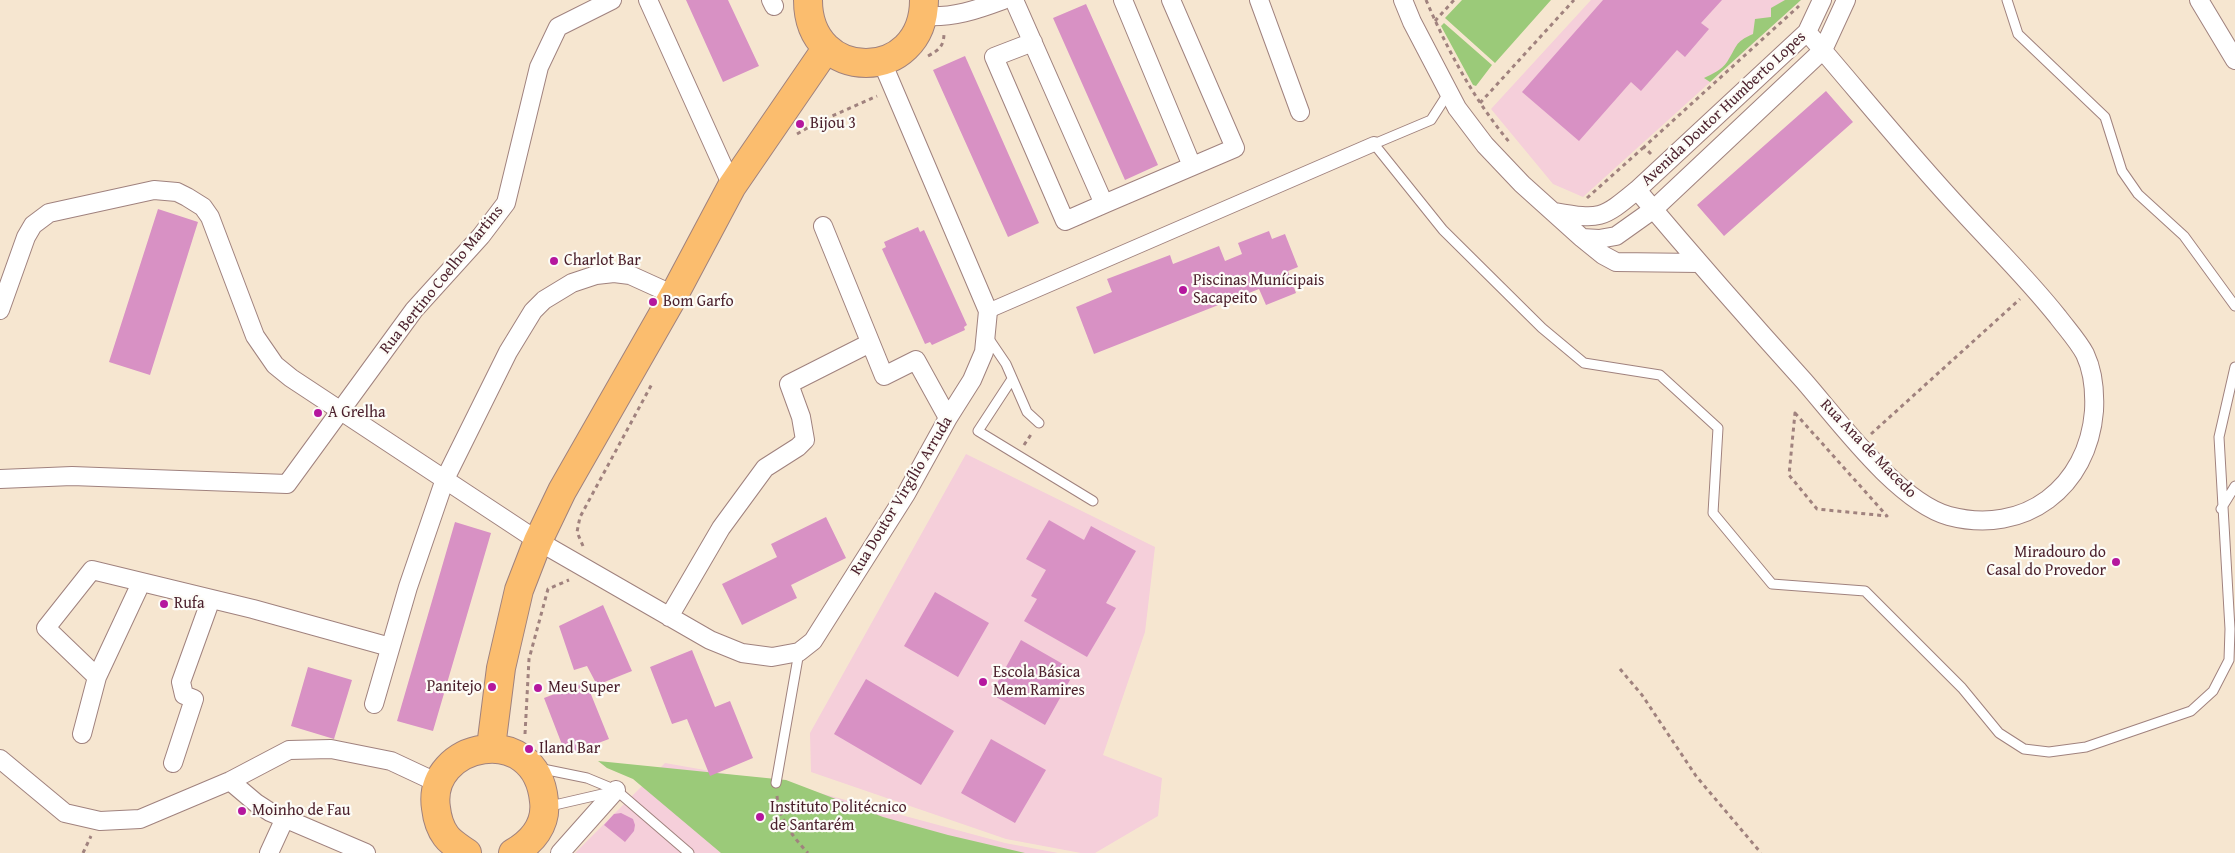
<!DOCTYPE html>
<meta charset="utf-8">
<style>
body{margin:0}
canvas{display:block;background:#f6e6d0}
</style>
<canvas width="2235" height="853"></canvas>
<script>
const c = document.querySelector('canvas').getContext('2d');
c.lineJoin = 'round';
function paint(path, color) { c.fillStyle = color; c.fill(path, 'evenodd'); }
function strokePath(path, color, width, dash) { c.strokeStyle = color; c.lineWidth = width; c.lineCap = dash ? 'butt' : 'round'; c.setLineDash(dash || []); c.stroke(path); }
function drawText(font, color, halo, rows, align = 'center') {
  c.font = font + ' "Gentium Book Plus",serif'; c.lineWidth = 4.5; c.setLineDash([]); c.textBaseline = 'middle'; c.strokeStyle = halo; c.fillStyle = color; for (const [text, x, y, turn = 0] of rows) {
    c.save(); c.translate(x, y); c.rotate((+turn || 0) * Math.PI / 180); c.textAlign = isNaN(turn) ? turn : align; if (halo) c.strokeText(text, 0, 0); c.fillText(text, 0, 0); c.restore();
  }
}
paint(new Path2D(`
 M1591 0H1801L1583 197 1553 184 1491 109Z
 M966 454 1155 547 1145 632 1103 755 1162 778 1158 816 1095 853H1081L1006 839 811 772 810 733Z
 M665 763 790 785 1005 843 1058 853H575Z`), '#f5cfda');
paint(new Path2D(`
 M1462 0H1551L1495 63 1445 18Z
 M1785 0H1801L1710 82 1704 78C1712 74 1722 70 1727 62 1737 47 1734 42 1753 34L1755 19 1771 17V8Z
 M1444 23 1492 65 1476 86 1473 85 1441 26Z
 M598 761 786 780 883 817 948 835 1025 853H721L633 779 607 768Z`), '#9bca79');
paint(new Path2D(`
 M686 0H728L759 66 723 82Z
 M1603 0H1722L1701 23 1709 29 1685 57 1677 50 1641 91 1631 82 1579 141 1522 92Z
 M1086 4 1158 165 1125 180 1053 18Z
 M965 56 1039 223 1008 237 933 70Z
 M1826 91 1853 122 1724 236 1697 205Z
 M158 209 198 222 150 375 109 362Z
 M918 227 920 232 924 230 967 325 964 327 965 330 932 345 930 342 925 344 882 249 886 247 884 242Z
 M1269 231 1272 239 1285 234 1298 267 1288 271 1296 293 1266 305 1259 289 1094 354 1076 307 1112 292 1107 279 1170 255 1173 264 1219 246 1225 261 1242 254 1238 243Z
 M826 517 846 558 791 585 797 598 742 625 722 584 777 557 771 544Z
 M1049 520 1084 540 1091 526 1136 551 1106 603 1116 608 1087 657 1024 621 1037 599 1031 596 1046 570 1026 559Z
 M455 522 491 533 433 731 397 721Z
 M935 592 989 623 958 677 904 646Z
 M603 605 632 671 597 685 587 666 574 670 559 626Z
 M1021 640 1075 671 1045 725 991 694Z
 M692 650 715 707 730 701 753 758 710 776 687 719 672 724 650 667Z
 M308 667 352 680 334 739 291 726Z
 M866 679 954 731 921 785 834 734Z
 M586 682 609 739 566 755 544 698Z
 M991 739 1046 770 1015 823 961 793Z
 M621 813 633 819 635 825 634 831 625 842 604 825 614 814Z`), '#d891c4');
const service = new Path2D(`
 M2007 0 2018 34 2105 117 2122 171 2138 194 2184 236 2235 306
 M1449 92 1431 120 1374 144 1443 230 1542 328 1584 363 1660 375 1718 428 1713 513 1772 584 1865 591 1962 688 1999 733 2024 749 2049 752 2086 747 2191 711 2213 691 2229 660 2230 629 2219 437 2235 367
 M987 336 1006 364 1027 412 1039 423
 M1012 379 978 431 1093 501
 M2221 509 2235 486
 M538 768 587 778 616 790 689 853
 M776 783 799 652
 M546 807 611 792`);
const pedestrian = new Path2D(`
 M988 311 1374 144`);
const minor = new Path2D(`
 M648 0 732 186
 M771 0 774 6
 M1014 0 1104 204 1235 148 1171 0
 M1123 0 1192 166
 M1259 0 1300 112
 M1403 0 1412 22 1457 108 1485 145 1522 184 1582 238 1603 255 1616 262 1699 263
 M2199 0 2235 60
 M924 16C953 18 976 10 1003 0
 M1033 42 994 57 1065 221 1104 204
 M1637 190C1692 255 1747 318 1804 381 1839 421 1898 502 1949 516 2025 536 2088 487 2094 411 2095 392 2093 371 2085 354 2078 341 2067 329 2058 317 2028 279 1994 246 1962 211 1908 153 1859 92 1807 32
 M1555 212C1600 220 1602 219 1637 190L1807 32 1822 0
 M823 226 884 376 916 360 948 418
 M1582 238 1599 239 1616 236 1654 209 1823 50 1846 0
 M0 310 26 237 33 225 49 213 154 190 177 192 187 197 203 207 210 217 255 336 275 365 291 378 538 541 710 640 742 653 772 657 799 652 813 641 906 494 948 418 972 380 984 352 988 311 882 62
 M0 479 72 476 287 484 414 310 481 236 506 203 539 67 558 27 612 0
 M141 583 97 677 46 628 92 570 253 609 390 647
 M669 617 721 528 765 468 798 447 805 440 801 417 789 384 870 343
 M374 704 408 587 445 479 508 352 533 311 544 300 572 283 596 275 614 273 630 275 674 295
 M82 734 97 677
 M0 759 65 813 100 821 140 819 230 781 289 750 331 749 391 761 438 783
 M173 763 194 699 184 695 181 682 211 599
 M230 781 256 803 270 812 366 853
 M269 853 285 818
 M560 853 616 790`);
const primary = new Path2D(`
 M808 0C808 84 924 84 924 0
 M491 747 501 668 519 590 538 541 562 491 674 295 732 186 826 49
 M467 853C460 848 451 843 446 836 440 828 437 817 436 808 426 743 536 719 544 801 547 825 532 842 513 853`);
strokePath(service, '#a0827e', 11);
strokePath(pedestrian, '#a0827e', 16);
strokePath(minor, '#a0827e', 20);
strokePath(primary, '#a0827e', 30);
strokePath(new Path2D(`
 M1426 0C1448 51 1474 100 1510 143
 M1435 21 1454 0
 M928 56C939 50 944 46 944 33
 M1480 103 1574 0
 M797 134 814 124 877 96
 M1651 154 1644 147 1799 6
 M1587 198 1644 147
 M1795 413 1887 516 1817 509 1789 475Z
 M1871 434 2020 299
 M1024 445 1032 433
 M583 546 577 532 580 517 653 382
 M1620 669 1642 695 1696 776 1761 853
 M525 734 529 659 548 589 569 580
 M777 796C779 819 793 837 808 853
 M83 853 91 836`), '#a0827e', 3, [4, 4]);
strokePath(service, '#fff', 9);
strokePath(pedestrian, '#fff', 14);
strokePath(minor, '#fff', 18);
strokePath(primary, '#fbbd6e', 28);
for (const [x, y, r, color] of [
 [800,124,5,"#b5179e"],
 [554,261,5,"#b5179e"],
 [1183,290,5,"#b5179e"],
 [653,302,5,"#b5179e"],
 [318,413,5,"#b5179e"],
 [2116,562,5,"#b5179e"],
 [164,604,5,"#b5179e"],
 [983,682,5,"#b5179e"],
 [492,687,5,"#b5179e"],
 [538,688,5,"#b5179e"],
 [529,749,5,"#b5179e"],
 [242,811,5,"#b5179e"],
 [760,817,5,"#b5179e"]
]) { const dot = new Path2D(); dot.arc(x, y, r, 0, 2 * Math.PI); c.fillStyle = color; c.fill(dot); strokePath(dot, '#fdfcf7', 2); }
drawText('16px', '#4a1f2b', '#fdfcf7', [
 ["Avenida Doutor Humberto Lopes",1724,109,-43],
 ["Rua Bertino Coelho Martins",442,280,-51],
 ["Rua Ana de Macedo",1868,449,46],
 ["Rua Doutor Virgílio Arruda",902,496,-59]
]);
drawText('16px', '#4a1f2b', '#fdfcf7', [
 ["Bijou 3",810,124],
 ["Charlot Bar",564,261],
 ["Piscinas Munícipais",1193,281],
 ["Sacapeito",1193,299],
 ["Bom Garfo",663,302],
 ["A Grelha",328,413],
 ["Miradouro do",2106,553,"right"],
 ["Casal do Provedor",2106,571,"right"],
 ["Rufa",174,604],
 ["Escola Básica",993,673],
 ["Mem Ramires",993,691],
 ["Panitejo",482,687,"right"],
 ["Meu Super",548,688],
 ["Iland Bar",539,749],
 ["Instituto Politécnico",770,808],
 ["de Santarém",770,826],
 ["Moinho de Fau",252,811]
], 'left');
</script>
